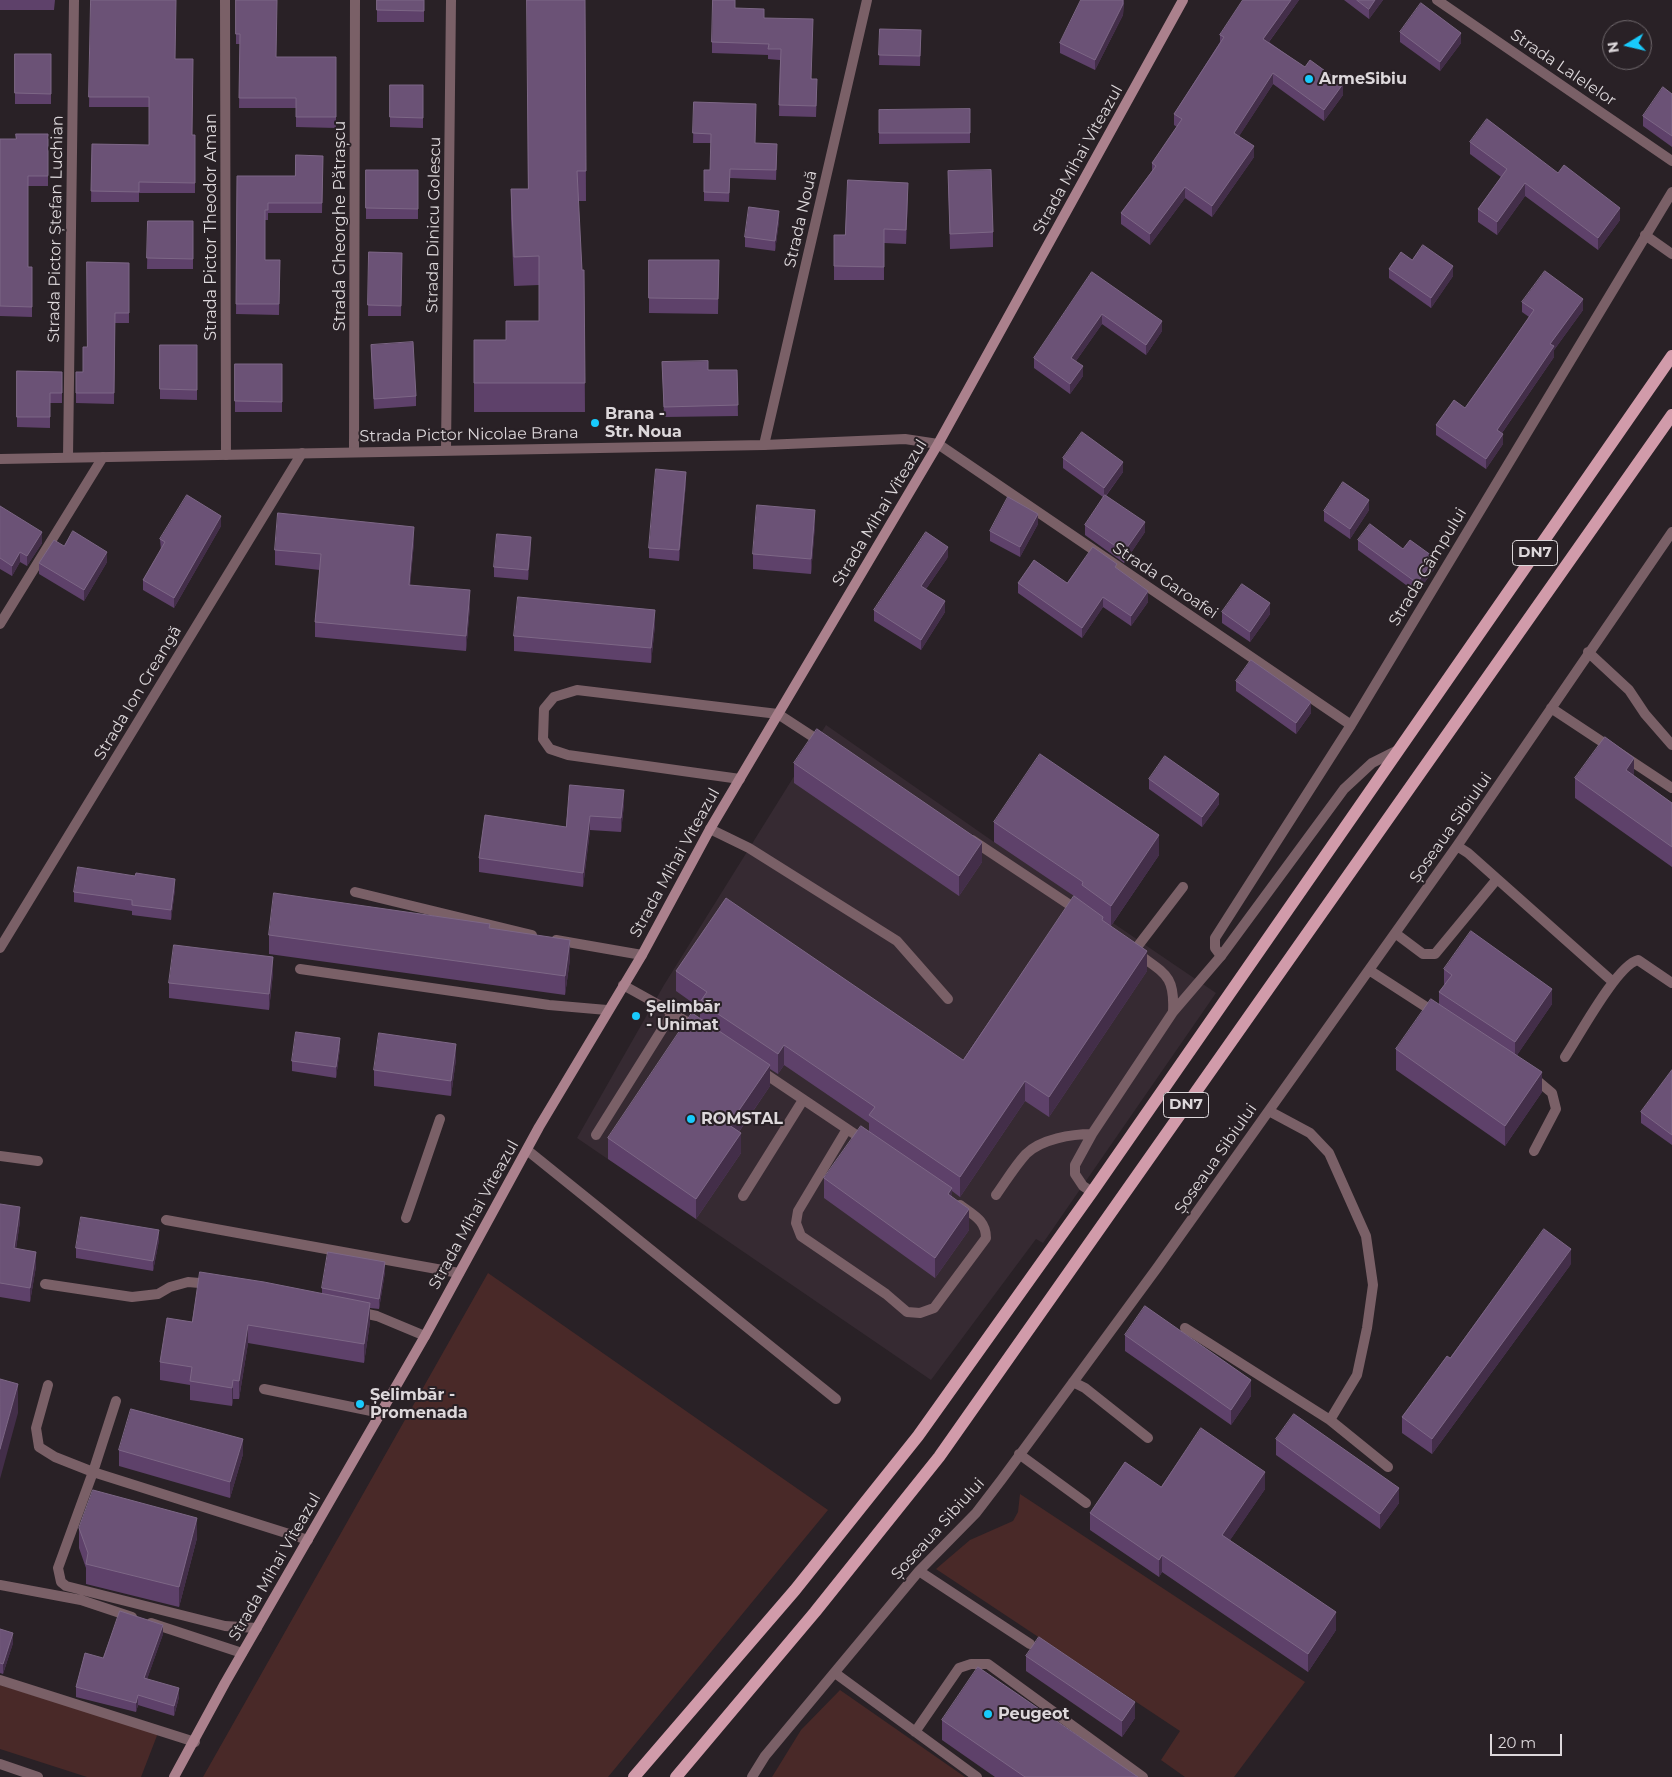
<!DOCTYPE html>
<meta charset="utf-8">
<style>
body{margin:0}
#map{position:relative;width:1672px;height:1777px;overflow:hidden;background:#292126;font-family:Montserrat,sans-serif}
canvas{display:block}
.north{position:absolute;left:1602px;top:20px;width:50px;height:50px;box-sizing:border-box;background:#292126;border:1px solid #716a6e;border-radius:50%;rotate:261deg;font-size:14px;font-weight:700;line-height:20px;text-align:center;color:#ddd8db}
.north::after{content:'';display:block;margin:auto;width:18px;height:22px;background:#18cafc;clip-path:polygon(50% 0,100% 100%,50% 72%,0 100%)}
.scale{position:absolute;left:1490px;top:1734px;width:72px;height:22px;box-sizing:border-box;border:2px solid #ddd8db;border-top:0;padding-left:6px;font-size:15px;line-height:18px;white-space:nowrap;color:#ddd8db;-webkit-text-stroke:4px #292126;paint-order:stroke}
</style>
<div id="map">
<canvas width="1672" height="1777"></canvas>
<div class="north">N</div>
<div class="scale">20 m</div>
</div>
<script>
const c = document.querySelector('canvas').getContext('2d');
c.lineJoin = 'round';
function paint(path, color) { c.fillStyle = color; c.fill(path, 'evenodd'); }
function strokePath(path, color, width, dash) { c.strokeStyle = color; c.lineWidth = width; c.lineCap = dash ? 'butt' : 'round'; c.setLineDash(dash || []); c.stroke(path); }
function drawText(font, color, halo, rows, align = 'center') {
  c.font = font + ' Montserrat,sans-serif'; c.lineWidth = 4; c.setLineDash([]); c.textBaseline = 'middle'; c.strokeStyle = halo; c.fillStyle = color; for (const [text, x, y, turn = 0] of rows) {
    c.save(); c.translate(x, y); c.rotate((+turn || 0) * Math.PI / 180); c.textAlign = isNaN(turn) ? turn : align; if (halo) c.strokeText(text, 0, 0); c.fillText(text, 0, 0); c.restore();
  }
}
paint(new Path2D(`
 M826 725 994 842 1159 855 1113 923 1216 993 1043 1243 1036 1239 931 1380 577 1138 664 985Z`), '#362a32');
paint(new Path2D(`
 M488 1273 828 1510 608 1777H203Z
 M1020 1494 1305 1682 1234 1777H1185L1161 1760 1180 1731 936 1569 970 1540 1013 1521 1018 1512Z
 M0 1685 158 1733 141 1777H87L0 1749Z
 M840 1690 965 1777H772L801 1730Z`), '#492928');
strokePath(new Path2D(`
 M1588 652 1629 690 1645 714 1672 745
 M1551 708 1672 788
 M740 779 568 755 550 749 543 739 544 709 554 697 577 690 778 714 824 744
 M710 829 749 848 897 941 948 999
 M972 840 1079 911
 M1457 846 1468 853 1613 982
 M355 892 532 935
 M1395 933 1423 954H1435L1497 879
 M556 940 642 955
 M1134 951 1183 887
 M300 969 549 1005 607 1010
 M1369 970 1437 1014
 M623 985 659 1005 697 1028
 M1173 1012 1221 956 1344 789 1372 763 1398 750
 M1565 1057C1579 1036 1617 965 1638 960L1672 983
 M761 1071 865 1141
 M1533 1077 1552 1093 1556 1109 1534 1151
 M847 1129 798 1211 796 1223 801 1236 886 1294 907 1312 920 1313 934 1308 986 1238C986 1220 973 1215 960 1205
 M596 1135 673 1012
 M527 1150 836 1399
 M0 1156 38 1161
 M1092 1192 1083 1186 1075 1174V1165L1092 1134 1173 1012C1175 975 1165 974 1137 953
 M996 1195C1006 1181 1015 1166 1026 1154 1041 1139 1072 1134 1092 1134
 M743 1196 803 1100
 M406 1218 440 1119
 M166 1220 459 1273
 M45 1284 132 1297 158 1294 170 1287 188 1282 211 1284
 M358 1312 377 1316 425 1336
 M1185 1328 1330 1420 1357 1375 1367 1328 1373 1285 1366 1236 1329 1153 1310 1133 1269 1111
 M1073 1382 1085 1388 1148 1438
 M48 1385 36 1428 39 1447 55 1457 93 1472 116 1401
 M264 1389 381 1413
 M1330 1420 1388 1467
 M1019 1454 1086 1503
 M919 1571 1030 1644
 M0 1585 81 1600 132 1617
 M151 1623 242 1653
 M257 1628 225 1626 66 1586 61 1582 58 1568 93 1472 308 1540
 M835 1673 977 1777
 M915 1732 959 1668 971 1664H988L1143 1777
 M0 1764 38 1777
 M752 1777 765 1756 919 1571 976 1513 1002 1479 1157 1268 1457 846 1672 532`), '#7a6067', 10);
strokePath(new Path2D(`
 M225 0 226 455
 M1437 0 1672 161
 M1645 235 1672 254
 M938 444 1351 725
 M764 445 867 0
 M446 450 451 0
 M354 452 355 0
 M68 457 74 0
 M0 624 103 457
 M0 948 302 453
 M1221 956 1215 948V938L1351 725 1672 192
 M0 1680 195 1742`), '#7a6067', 10);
strokePath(new Path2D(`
 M0 459 764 445 905 439 938 444`), '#7a6067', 10);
strokePath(new Path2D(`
 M174 1777 225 1683 425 1336 539 1127 642 955 710 829 938 444 1183 0`), '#ab818d', 10);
strokePath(new Path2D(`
 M634 1777 795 1590 918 1436 1092 1192 1672 356
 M676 1777 815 1612 939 1457 1672 415`), '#d19baa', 12);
paint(new Path2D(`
 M0 0H55L54 10H0Z
 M91 0 175 59 192 135H195V193H139V202H91L92 144 149 145V107H89Z
 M236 0 276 57H336V128L296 127V108H239L240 44H236Z
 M377 0H424V22H377Z
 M585 0 586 201H578L582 270H584L585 412H474V340H506L539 321V285L514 286 511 219V189H528Z
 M1081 0H1124L1123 15 1095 70 1060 53V43Z
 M1243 0H1299L1269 42 1343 95 1324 121 1273 84 1239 136 1254 157 1212 217 1185 198 1150 245 1121 224V213L1152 171V163L1177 127 1174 125V114L1220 42V35Z
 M1344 0H1383L1369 19Z
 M735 8 764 18 812 79 817 89 816 117 779 116 780 60 768 59V55L712 53V42Z
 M880 29 921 30 920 66 879 65Z
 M1400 32 1461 43 1440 71 1400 42Z
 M15 54H51V104H15Z
 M390 85H423V128L390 127Z
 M1672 94V147L1643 126V116Z
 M694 102 755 143 777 153 776 180 730 178 729 202 704 201V170H710L711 143H693Z
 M970 109V143L879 144V110Z
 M48 134V186H28V267H32V317L0 316V139H16Z
 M1470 142 1620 220 1598 250 1525 196 1497 235 1478 222V209L1501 177 1470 154Z
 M323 156 322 213H268V220H265V260H280L279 315 236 314 237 176H295Z
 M366 170H418V219H366Z
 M948 171 993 232V247L950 249Z
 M908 197 906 244 884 243V280H834V235H845Z
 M148 221H193V269H147Z
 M779 221 775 251 745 247V237Z
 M369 252 402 253 401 316H368Z
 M649 260H719L718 314 649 313Z
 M1412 260 1453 276 1431 308 1389 278V269Z
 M129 263V323H115L114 404 76 403V372H83L87 347Z
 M1092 272 1162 331 1146 355 1102 324 1076 361 1083 376 1070 394 1034 368V358Z
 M1522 302 1583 310 1554 350V357L1502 433 1503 444 1486 469 1436 435V425L1465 408 1504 353 1529 317 1522 312Z
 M160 345H197V400L160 399Z
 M371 345 416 396V406L374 409Z
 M662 362 708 370H737L738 416 664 417Z
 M235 364H282V412H235Z
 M17 371 62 372V403H50V428L17 427Z
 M1063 458 1123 472 1106 496 1145 532 1124 563 1085 535V525L1103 497 1063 468Z
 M686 482 679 561 649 558V548Z
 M0 506 42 543 27 566 20 562 12 576 0 569Z
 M1369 510 1350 539 1324 521V511Z
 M1038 524 1020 557 990 541V531Z
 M815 525 811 574 753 569V554Z
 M221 526 174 608 143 590V580L161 550 160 539Z
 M1358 540 1403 549 1435 568 1417 593 1358 550Z
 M414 542 410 585 470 606 466 651 315 637V622L320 570 275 565V550Z
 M64 546 107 562 84 601 39 574V563Z
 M531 547 528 580 494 577V567Z
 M948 557 926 589 945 612 921 650 874 621V610Z
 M1117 569 1148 602 1131 626 1103 607 1082 638 1018 593V583H1067Z
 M1222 612 1270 614 1250 642 1222 623Z
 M655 625 651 663 514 651V636Z
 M1236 681 1311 713 1296 734 1236 691Z
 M794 763 982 862 959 896 794 783Z
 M1634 776 1672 803V867L1575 798V778Z
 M1149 779 1219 804 1202 827 1149 789Z
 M570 785 624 804 621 832 590 830 583 887 479 872V858L566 827Z
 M994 822 1159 855 1111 926 1103 921 1147 971 1049 1117 1025 1101 960 1197 952 1191V1197L969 1230 935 1278 824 1198V1178L869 1132V1123L784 1065 778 1074 770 1069V1086L739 1132 741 1153 696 1219 608 1159V1138L700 1018V1008L676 991V971L963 1060 1074 896 994 842Z
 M175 889 171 920 132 915V911L74 902V892Z
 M490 928 570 959 565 995 269 954V935Z
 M1444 969 1552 1004 1517 1055 1542 1092 1505 1146 1396 1070V1049L1439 1004V992L1445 985 1444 984Z
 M273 973 269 1010 169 998V983Z
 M340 1048 336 1078 292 1071V1061Z
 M456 1059 451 1096 374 1086V1070Z
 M1672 1070V1145L1641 1123V1112Z
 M0 1204 20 1221 16 1249 36 1266 30 1302 0 1297Z
 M159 1240 153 1271 76 1258V1248Z
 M1571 1264 1432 1454 1402 1433V1417L1450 1358Z
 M385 1272 379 1309 370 1308V1322L364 1363 248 1343 239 1399H233L232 1406 190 1400V1385L160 1380V1362L192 1322 322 1293V1288Z
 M1125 1335 1251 1396 1231 1425 1125 1351Z
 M1276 1439 1399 1503 1380 1529 1276 1455Z
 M119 1450 243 1454 230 1498 119 1466Z
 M1161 1487 1265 1489 1230 1540 1336 1630 1308 1672 1162 1572 1159 1577 1090 1530V1513Z
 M79 1528 197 1538 179 1607 86 1584V1568L79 1548Z
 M0 1629 13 1643 3 1674 0 1673Z
 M163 1634 147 1679 179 1697 174 1716 138 1705 136 1712 76 1697V1687L103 1658Z
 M1026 1656 1135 1718 1122 1737 1026 1671Z
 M942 1720 1138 1777H995L942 1740Z`), '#5e416a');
paint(new Path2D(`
 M1123 0H1124L1123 15 1095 70V60Z
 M1291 0H1299L1263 50V39Z
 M1375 0H1383L1369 19V9Z
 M1461 33V43L1440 71V62Z
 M1273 73V84L1234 144V133Z
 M1343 84V95L1324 121V110Z
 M1254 146V157L1212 217V206Z
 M908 183V197L906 244V230Z
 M1525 183V196L1497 235V222Z
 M1185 187V198L1150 245V234Z
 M1620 208V220L1598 250V238Z
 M779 211V221L775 251V241Z
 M1453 266V276L1431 308V298Z
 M1583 299V310L1554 350V357L1497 440V430L1550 344Z
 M1102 314V324L1071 368V358Z
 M1162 321V331L1146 355V345Z
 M1083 366V376L1070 394V384Z
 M1503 434V444L1486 469V459Z
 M1123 462V472L1104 498V488Z
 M686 472V482L679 561V550Z
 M1369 500V510L1350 539V529Z
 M815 510V525L811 574V559Z
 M1038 514V524L1020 557V547Z
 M221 516V526L174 608V598Z
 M1145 522V532L1124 563V552Z
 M414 527V542L409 600V585Z
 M42 532V543L27 566V556Z
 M531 537V547L528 580V570Z
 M948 547V557L921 596V586Z
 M20 552V562L12 576V566Z
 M107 552V562L84 601V590Z
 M1435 558V568L1417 593V583Z
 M470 590V606L466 651V636Z
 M1148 591V602L1131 626V616Z
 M1103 597V607L1082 638V628Z
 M945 601V612L921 650V640Z
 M1270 603V614L1250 642V632Z
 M655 610V625L651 663V648Z
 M1311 702V713L1296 734V723Z
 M1634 758V778L1626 770Z
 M624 790V804L621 832V818Z
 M1219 794V804L1202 827V817Z
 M590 816V830L583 887V873Z
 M1159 835V855L1111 926V906Z
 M982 842V862L959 896V876Z
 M175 879V889L171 920V910Z
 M570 940V959L565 995V976Z
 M1147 951V971L1049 1117V1097Z
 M273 957V973L269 1010V994Z
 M1552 989V1004L1515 1058V1042Z
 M340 1038V1048L336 1078V1067Z
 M456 1044V1059L451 1096V1081Z
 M784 1045V1065L778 1074V1054Z
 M770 1065V1086L729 1146V1125Z
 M1542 1072V1092L1505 1146V1126Z
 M1025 1081V1101L960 1197V1177Z
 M741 1133V1153L696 1219V1199Z
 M952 1188V1208L948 1194Z
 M20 1207V1221L14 1262V1248Z
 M969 1209V1230L935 1278V1258Z
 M159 1230V1240L153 1271V1261Z
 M1571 1249V1264L1432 1454V1439Z
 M36 1252V1266L30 1302V1288Z
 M385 1262V1272L379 1309V1299Z
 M370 1303V1322L364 1363V1344Z
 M248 1325V1343L239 1399V1381Z
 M233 1380V1399L232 1406V1388Z
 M1251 1380V1396L1231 1425V1410Z
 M18 1384V1413L0 1479V1449Z
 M243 1439V1454L230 1498V1482Z
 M1265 1472V1489L1222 1552V1535Z
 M1399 1488V1503L1380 1529V1514Z
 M197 1518V1538L179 1607V1587Z
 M1162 1555V1572L1159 1577V1560Z
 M1336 1612V1630L1308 1672V1654Z
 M163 1625V1634L144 1688V1678Z
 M13 1633V1643L3 1674V1664Z
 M179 1688V1697L174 1716V1706Z
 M138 1695V1705L136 1712V1703Z
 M1135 1702V1718L1122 1737V1721Z`), '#432e49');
const building = new Path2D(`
 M91 0H176L175 59H193L192 135H195V183L139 182V192L91 191 92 144 149 145V97H89Z
 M236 0H277L276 57H336V117H296V98H239L240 34H236Z
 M377 0H424V11L377 10Z
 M527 0H585L586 171H577L582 270H584L585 383H474V340H506V321H539V256L514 257 511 189H528Z
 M713 0H735V8L764 9V18L813 19 811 79H817L816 106 779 105 781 49H768L769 44 712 42Z
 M1081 0H1123V4L1095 60 1060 43Z
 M1243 0H1291L1263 39 1305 67 1310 60 1343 84 1324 110 1273 73 1234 133 1254 146 1212 206 1185 187 1150 234 1121 213 1156 166 1152 163 1182 119 1174 114 1224 37 1220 35Z
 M1357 0H1375L1369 9Z
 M1421 3 1461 33 1440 62 1400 32Z
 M880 29 921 30 920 56 879 55Z
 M15 54H51V94L15 93Z
 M390 85H423V118L390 117Z
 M1663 87 1672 94V136L1643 116Z
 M694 102 756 104 755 143 777 144 776 170 730 169 729 193 704 192V170H710L711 134 693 133Z
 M970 109V133H879V110Z
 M1487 119 1558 173 1564 165 1620 208 1598 238 1525 183 1497 222 1478 209 1507 169 1470 142Z
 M16 134H48V176H28V267H32V307L0 306V139H16Z
 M296 155 323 156 322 203H268V210H265V260H280L279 304H236L237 176H295Z
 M366 170H418V209L366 208Z
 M991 170 993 232 950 234 948 171Z
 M848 180 908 183 906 230 884 229V267L834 266V235H845Z
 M749 207 779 211 775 241 745 237Z
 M148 221H193V259L147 258Z
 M1423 245 1453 266 1431 298 1389 269 1401 252 1412 260Z
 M369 252 402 253 401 306 368 305Z
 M649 260H719L718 299 649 298Z
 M87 262 129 263V313H115L114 393H76V372H83V347H87Z
 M1545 271 1583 299 1550 344 1554 346 1497 430 1503 434 1486 459 1436 425 1454 400 1465 408 1504 353 1534 310 1522 302Z
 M1092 272 1162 321 1146 345 1102 314 1071 358 1083 366 1070 384 1034 358Z
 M413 342 416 396 374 399 371 345Z
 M160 345H197V390L160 389Z
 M708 361V370H737L738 405 664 407 662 362Z
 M235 364H282V402L235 401Z
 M17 371 62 372V393H50V417H17Z
 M1082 432 1123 462 1104 488 1063 458Z
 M656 469 686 472 679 550 649 548Z
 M1343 482 1369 500 1350 529 1324 511Z
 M187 495 221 516 174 598 143 580 165 542 160 539Z
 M1105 495 1145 522 1124 552 1085 525Z
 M1008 497 1038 514 1020 547 990 531Z
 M757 505 815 510 811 559 753 554Z
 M0 506 42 532 27 556 20 552 12 566 0 558Z
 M278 513 414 527 409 585 470 590 466 636 315 622 321 554 275 550Z
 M1370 524 1403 549 1410 540 1435 558 1417 583 1358 540Z
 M73 531 107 552 84 590 39 563 54 540 64 546Z
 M926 532 948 547 921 586 945 601 921 640 874 610Z
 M497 534 531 537 528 570 494 567Z
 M1093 547 1117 564 1115 567 1148 591 1131 616 1103 597 1082 628 1018 583 1034 560 1067 583Z
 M1242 584 1270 603 1250 632 1222 612Z
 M518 597 655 610 651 648 514 636Z
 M1251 660 1311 702 1296 723 1236 681Z
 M817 729 982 842 959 876 794 763Z
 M1605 737 1634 758 1626 770 1672 803V847L1575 778Z
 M1040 754 1159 835 1111 906 1082 885 1083 882 994 822Z
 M1165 756 1219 794 1202 817 1149 779Z
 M570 785 624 790 621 818 590 816 583 873 479 858 485 815 566 827Z
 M78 867 135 876 136 873 175 879 171 910 132 905V900L74 892Z
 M274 893 490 924 489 928 570 940 565 976 269 935Z
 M1074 896 1103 917 1102 920 1147 951 1049 1097 1025 1081 960 1177 869 1115 875 1107 784 1045 778 1054 700 1002 707 992 676 971 726 898 963 1060Z
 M1471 931 1552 989 1515 1042 1439 992 1452 975 1444 969Z
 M174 945 273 957 269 994 169 983Z
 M1431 999 1542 1072 1505 1126 1396 1049Z
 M692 1013 770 1065 729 1125 741 1133 696 1199 608 1138Z
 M296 1032 340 1038 336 1067 292 1061Z
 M379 1033 456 1044 451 1081 374 1070Z
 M1672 1070V1135L1641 1112Z
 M861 1126 952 1188 948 1194 969 1209 935 1258 824 1178Z
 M0 1204 20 1207 14 1248 36 1252 30 1288 0 1283Z
 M81 1217 159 1230 153 1261 76 1248Z
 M1544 1229 1571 1249 1432 1439 1402 1417 1447 1356 1450 1358Z
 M328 1252 385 1262 379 1299 322 1288Z
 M200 1272 264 1282 370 1303 364 1344 248 1325 239 1381 233 1380 232 1388 190 1381 192 1367 160 1362 167 1318 192 1322Z
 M1145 1306 1251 1380 1231 1410 1125 1335Z
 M0 1379 18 1384 0 1449Z
 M131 1409 243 1439 230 1482 119 1450Z
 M1294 1414 1399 1488 1380 1514 1276 1439Z
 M1201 1428 1265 1472 1222 1535 1336 1612 1308 1654 1162 1555 1159 1560 1090 1513 1125 1462 1161 1487Z
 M93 1490 197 1518 179 1587 86 1564 88 1553 79 1528Z
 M120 1611 163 1625 144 1678 179 1688 174 1706 138 1695 136 1703 76 1687 85 1653 103 1658Z
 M0 1629 13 1633 3 1664 0 1663Z
 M1039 1637 1135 1702 1122 1721 1026 1656Z
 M978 1667 1138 1777H1025L942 1720Z`);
paint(building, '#6b5276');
strokePath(building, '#7d6786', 1);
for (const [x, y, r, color] of [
 [1309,79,5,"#18cafc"],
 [595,423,5,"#18cafc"],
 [636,1016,5,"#18cafc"],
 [691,1119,5,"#18cafc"],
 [360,1404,5,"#18cafc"],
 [988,1714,5,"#18cafc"]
]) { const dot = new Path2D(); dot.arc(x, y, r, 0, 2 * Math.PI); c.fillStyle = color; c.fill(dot); strokePath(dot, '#292126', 2); }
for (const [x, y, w] of [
 [1535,553,45],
 [1186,1105,45]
]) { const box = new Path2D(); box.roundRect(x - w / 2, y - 12.5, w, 25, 4); c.fillStyle = '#292126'; c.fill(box); strokePath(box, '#ddd8db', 1); }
drawText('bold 15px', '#ddd8db', null, [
 ["DN7",1535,553],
 ["DN7",1186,1105]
]);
drawText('16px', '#ddd8db', '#292126', [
 ["Strada Lalelelor",1563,68,34],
 ["Strada Mihai Viteazul",1078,160,-61],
 ["Strada Nouă",801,219,-77],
 ["Strada Dinicu Golescu",434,225,-89],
 ["Strada Gheorghe Pătrașcu",340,226,-90],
 ["Strada Pictor Theodor Aman",211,227,-90],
 ["Strada Pictor Ștefan Luchian",56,229,-89],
 ["Strada Pictor Nicolae Brana",469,435,-1],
 ["Strada Mihai Viteazul",880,513,-59],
 ["Strada Câmpului",1428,567,-59],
 ["Strada Garoafei",1165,581,34],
 ["Strada Ion Creangă",138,693,-59],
 ["Șoseaua Sibiului",1451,828,-55],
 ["Strada Mihai Viteazul",675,863,-61],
 ["Șoseaua Sibiului",1216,1159,-55],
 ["Strada Mihai Viteazul",474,1215,-61],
 ["Șoseaua Sibiului",938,1529,-48],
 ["Strada Mihai Viteazul",275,1567,-60]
]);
drawText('bold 16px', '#ddd8db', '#292126', [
 ["ArmeSibiu",1319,79],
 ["Brana -",605,414],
 ["Str. Noua",605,432],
 ["Șelimbăr",646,1007],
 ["- Unimat",646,1025],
 ["ROMSTAL",701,1119],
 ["Șelimbăr -",370,1395],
 ["Promenada",370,1413],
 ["Peugeot",998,1714]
], 'left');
</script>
